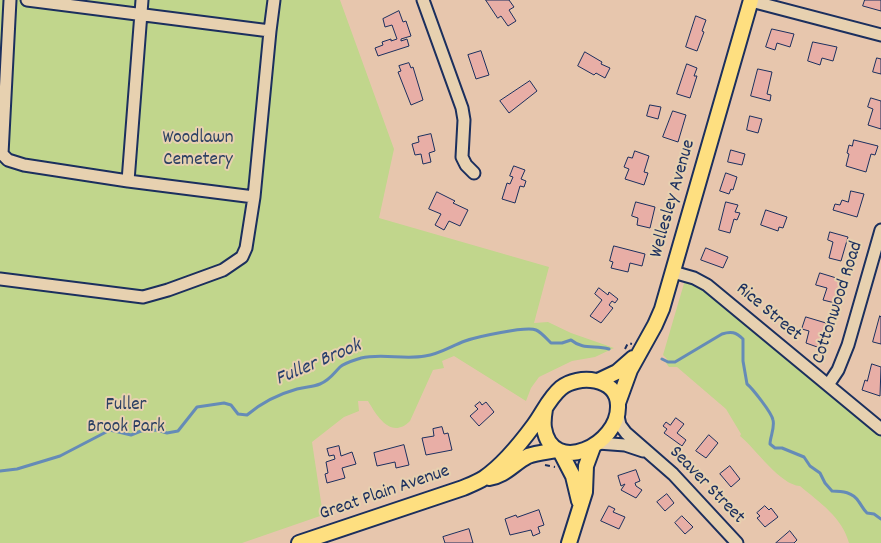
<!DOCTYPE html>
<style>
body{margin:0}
canvas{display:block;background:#e7c6ad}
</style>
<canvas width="881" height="543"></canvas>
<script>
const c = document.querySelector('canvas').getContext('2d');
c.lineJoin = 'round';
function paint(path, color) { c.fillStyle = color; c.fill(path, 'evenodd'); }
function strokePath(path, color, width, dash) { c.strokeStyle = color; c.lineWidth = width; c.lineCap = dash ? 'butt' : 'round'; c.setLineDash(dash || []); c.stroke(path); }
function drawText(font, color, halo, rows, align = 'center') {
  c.font = font + ' Dekko,sans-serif'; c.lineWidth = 4; c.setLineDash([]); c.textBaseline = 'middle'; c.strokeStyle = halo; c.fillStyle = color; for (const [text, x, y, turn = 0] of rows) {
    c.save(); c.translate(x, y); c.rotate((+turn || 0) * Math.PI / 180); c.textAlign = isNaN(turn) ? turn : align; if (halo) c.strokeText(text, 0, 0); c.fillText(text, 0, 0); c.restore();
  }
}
paint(new Path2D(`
 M0 0H340L394 149 379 218 549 267 534 323 548 322 571 333 614 348 595 357 572 361 539 377 531 388 526 401 454 356 442 361 444 368 433 370 410 421C391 440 377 416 368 401H358L359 411 344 417 312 442 323 515 242 543H0Z
 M685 280 699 284 744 320 881 436V543H849C842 517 820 503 800 486 780 485 756 449 740 436L741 434 726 409 677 367H669L666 363 667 359 663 355Z`), '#c1d68c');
strokePath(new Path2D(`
 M662 359 668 362H675L722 334C731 331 736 332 743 339V361L747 384C752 388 772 413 773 420 775 428 770 437 770 444L775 448H782L804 457 810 466 820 473 825 483 832 491C842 491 853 492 859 502 862 506 863 509 867 513L874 514 881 519
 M0 471 17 469 60 456 110 430 131 435 141 431 157 430 167 433 178 431 197 407 224 403 231 405 238 414 247 415C261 403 279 394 297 389 305 387 313 387 320 384 330 380 333 374 340 367 344 363 355 360 361 358 382 353 404 360 425 356 440 354 451 346 465 341 476 337 526 326 536 330 541 332 547 339 551 343H562L571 340C583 350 595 345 609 349`), '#658bb7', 3);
const building = new Path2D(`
 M486 0H509L514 7 509 10 516 21 508 26 501 16 498 18Z
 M865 0H881V11L863 6Z
 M399 11 403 22 406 21 411 36 401 39V41L407 39 409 46 378 56 375 48 383 45 382 42 391 39V41L397 39 392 25 385 27 383 19Z
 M696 16 706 20 702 31 704 32 697 51 686 47Z
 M772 29 794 34 790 47 777 43 775 50 766 47Z
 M813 42 837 47 833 61 822 58 820 65 808 61Z
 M481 51 489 75 476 79 468 55Z
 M585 52 602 62 601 64 610 68 605 78 596 73 594 75 578 66Z
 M877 58 881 59V74L873 72Z
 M409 63 411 68 413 67 423 100 411 105 398 72 401 71 399 66Z
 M687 64 697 68 694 76H697L690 98 677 94Z
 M758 69 772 72 767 94 771 95 770 101 751 96Z
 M530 81 537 91 509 113 500 101Z
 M871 98 881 101V129L868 125 873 109 868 107Z
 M650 105 661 107 658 119 647 116Z
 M673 111 686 115 678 142 663 137Z
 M750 116 762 119 758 133 747 130Z
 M431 134 435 151 429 153 431 162 423 164 421 154 415 155 412 144 419 142 418 137Z
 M854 140 878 146 875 155 871 154 866 172 846 166 849 154 847 153 849 145 852 146Z
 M731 150 745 154 742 165 728 162Z
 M635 151 649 156 644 172 648 173 644 185 625 179 629 169 624 167 628 157 632 158Z
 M514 166 525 170 521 179 526 181 524 187 520 186 515 203 502 199 507 183 510 184 513 177 510 176Z
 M726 173 737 177 733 190 731 189 729 194 720 191Z
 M851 191 864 194 857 217 833 210 835 204 840 205 842 200 848 202Z
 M437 192 455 201 453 203 468 210 460 226 449 221 444 230 435 225 441 214 429 209Z
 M636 202 655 207 650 228 637 225 638 218 632 216Z
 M726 202 738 205 735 212 740 213 737 220 734 219 730 233 719 230Z
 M766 210 787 217 783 228 779 227 778 231 761 225Z
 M830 232 848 237 841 261 829 258 833 242 828 240Z
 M614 246 645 254 642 266 630 263 628 272 611 268 613 262 610 261Z
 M706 248 728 257 723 268 701 260Z
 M820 273 843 280 835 303 823 300 827 288 816 285Z
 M599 288 608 295 609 292 618 299 615 303 612 301 609 305 613 308 601 323 590 316 602 300 595 294Z
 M880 316 881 317V344L873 342Z
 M806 317 826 323 820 348 806 343 809 331 802 329Z
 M872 364 881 367 880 396 862 390 865 380 867 381Z
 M480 402 482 405 486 402 494 412 479 426 470 416 478 409 475 406Z
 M676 418 684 424 677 433 686 440 682 446 664 433 667 429 663 426 666 422 670 425Z
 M442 427 444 434 448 433 452 450 426 455 422 438 434 436 433 429Z
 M709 435 718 443 706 458 696 451Z
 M404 445 409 465 396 468 395 462 377 466 374 453Z
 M339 446 341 456 352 452 356 464 342 468 345 478 327 483 325 474 328 473 326 462 335 459 334 455 329 456 327 449Z
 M730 466 740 479 731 487 720 474Z
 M636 470 640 481 635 483 636 486 642 490 636 498 621 490 625 484 621 486 618 476Z
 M667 494 674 503 665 511 657 502Z
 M609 506 615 509 613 512 625 517 619 529 601 521Z
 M765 506 769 510 771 508 778 517 765 527 757 518 760 516 757 513Z
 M539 510 544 525 538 527 540 533 533 536 531 530 510 535 505 519 516 515 517 517Z
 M682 516 693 527 685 534 675 523Z
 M469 529 473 543H445L443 537Z
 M790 531 797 540 794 543H776Z`);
paint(building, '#e8aea6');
strokePath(building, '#1b2f5e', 1);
const minor = new Path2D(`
 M10 0 2 154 8 160 24 165 128 181 142 0
 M27 0 270 31 274 0
 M423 0 462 108 464 120 462 157 466 165 474 173
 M751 1 881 35
 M128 181 254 197
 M673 272 694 278 707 285 881 429
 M0 279 143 297 168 290 223 270 242 257 246 248 254 197 270 31
 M828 385 838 370 848 345 881 230
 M617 412 620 425 626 433 673 474 737 543
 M598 443 625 445 643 451`);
const major = new Path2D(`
 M598 381 617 372 633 358
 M618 403 630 370 655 325 662 309 751 0
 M560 451 573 476 579 501
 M489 478C505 476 514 463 528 456 537 453 547 452 557 450
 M299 543 463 488C470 485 478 482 484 478 503 465 520 444 534 425 543 413 549 398 561 388 578 374 617 377 618 405 620 445 552 477 544 428 543 422 544 415 545 409
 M569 543 585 492 586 466 593 447`);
strokePath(minor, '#1b2f5e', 15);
strokePath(major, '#1b2f5e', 18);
strokePath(new Path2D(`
 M625 349 628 343 632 344
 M545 465 555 467`), '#1b2f5e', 2, [5, 4]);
strokePath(minor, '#e7d1b0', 11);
strokePath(major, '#fedf80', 14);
drawText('19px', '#2c4063', '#e7d1b0', [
 ["Woodlawn",198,139],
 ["Cemetery",198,161],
 ["Fuller",126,406],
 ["Brook Park",126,428]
]);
drawText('19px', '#1b2f5e', '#e7d1b0', [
 ["Wellesley Avenue",674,199,-74],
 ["Cottonwood Road",839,303,-72],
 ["Rice Street",768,313,40],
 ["Seaver Street",706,486,46],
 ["Great Plain Avenue",385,494,-19]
]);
drawText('italic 20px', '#273e6d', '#e7d1b0', [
 ["Fuller Brook",319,364,-23]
]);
</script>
